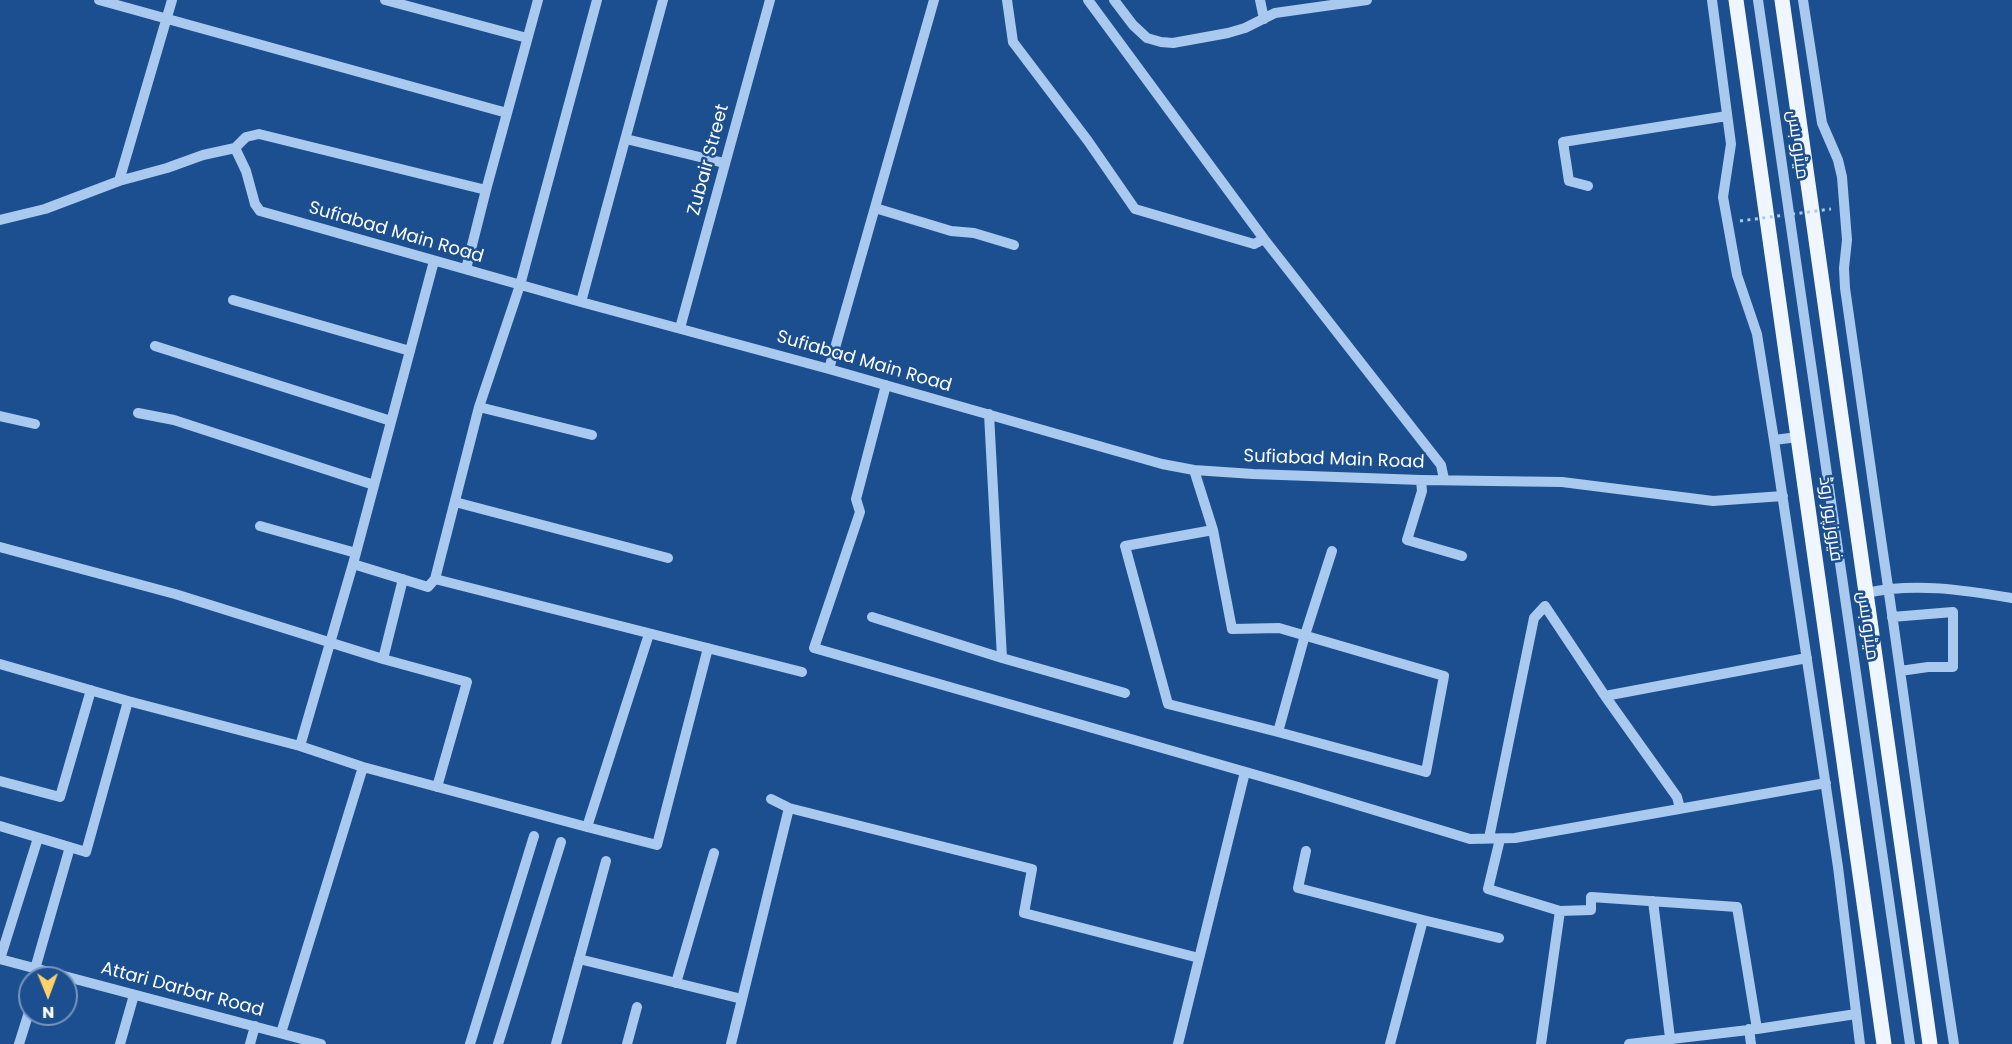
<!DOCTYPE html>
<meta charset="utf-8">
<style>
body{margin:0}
#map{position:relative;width:2012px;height:1044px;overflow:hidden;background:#1b4f8f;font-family:Poppins,sans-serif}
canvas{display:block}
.north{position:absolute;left:18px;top:966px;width:60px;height:60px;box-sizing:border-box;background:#1b4f8f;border:2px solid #7695bc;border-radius:50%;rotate:179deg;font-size:16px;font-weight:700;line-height:24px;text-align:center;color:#fff}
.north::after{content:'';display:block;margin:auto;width:21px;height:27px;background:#ffd166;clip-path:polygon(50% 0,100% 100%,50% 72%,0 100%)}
</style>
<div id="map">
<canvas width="2012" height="1044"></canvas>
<div class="north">N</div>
</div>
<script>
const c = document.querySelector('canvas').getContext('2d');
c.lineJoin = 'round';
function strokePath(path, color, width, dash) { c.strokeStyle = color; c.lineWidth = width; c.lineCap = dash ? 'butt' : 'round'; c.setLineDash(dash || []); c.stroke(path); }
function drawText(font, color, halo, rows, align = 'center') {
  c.font = font + ' Poppins,Cairo,sans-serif'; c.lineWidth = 5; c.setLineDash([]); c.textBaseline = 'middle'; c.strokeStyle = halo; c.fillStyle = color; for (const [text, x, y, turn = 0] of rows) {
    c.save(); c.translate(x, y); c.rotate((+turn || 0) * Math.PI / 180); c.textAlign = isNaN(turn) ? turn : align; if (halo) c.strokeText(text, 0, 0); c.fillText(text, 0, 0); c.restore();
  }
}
strokePath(new Path2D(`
 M99 0 507 113
 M385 0 527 38
 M1007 0 1013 42 1088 141 1135 209 1254 244 1264 239
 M1088 0 1264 239 1441 465 1444 479
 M1114 0 1133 25 1147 38 1161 42 1173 43 1228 33 1245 28 1275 13 1367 0
 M1260 0 1264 19
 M1712 0 1731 144 1723 197 1737 275 1757 334 1774 440 1838 867 1860 1044
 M1758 0 1910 1044
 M1803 0 1822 123 1838 160 1842 177 1847 240 1844 268 1845 288C1860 399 1877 510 1893 621 1913 762 1932 903 1954 1044
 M626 139 724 163
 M235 148 246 137 259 134 486 190 466 269
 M119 181 172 0
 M1588 186 1569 181 1563 142 1727 116
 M486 190 538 0
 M875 208 951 231 974 233 1014 245
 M0 220 45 209 119 181 167 168 203 155 235 148 246 171 255 204 260 211 581 302 829 369 1162 464 1194 470 1253 474 1421 480 1562 482 1713 501 1783 496
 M434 261 353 564 428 587 435 579
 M233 300 410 351
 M581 302 663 0
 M680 328 770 0
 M155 346 391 421
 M829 369 934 0
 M886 385 856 499 860 512 814 648 1298 787 1470 839 1515 838 1826 783
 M479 407 435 579 802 672
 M138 413 174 420 374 485
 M989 414 1002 658 1125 693
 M0 416 35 424
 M592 435 479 407 520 285 597 0
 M1774 440 1798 437
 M1194 470 1213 530 1232 629 1279 628 1444 676 1426 772 1278 732
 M1421 480 1422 491 1407 540 1462 556
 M455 502 668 558
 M260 526 356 553
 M1213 530 1125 546 1168 704 1278 732 1305 635 1332 551
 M0 547 175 594 383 659
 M403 579 383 659 467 682 437 787
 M1866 593C1914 582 1964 590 2012 598
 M872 617 1002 658
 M1892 617 1953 612V667H1928L1900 671
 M0 664 128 701 300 746 363 767 587 827 649 634
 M1605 696 1807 658
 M300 746 353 564
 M0 781 60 797 91 690
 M789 808 1032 869 1024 913 1199 958
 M0 826 86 852 128 701
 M587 827 657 845 708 648
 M1489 838 1534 618 1545 606 1605 696 1677 797 1680 808
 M1500 839 1488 889 1560 911
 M1306 851 1298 888 1423 920
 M1653 901 1670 1038
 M0 959 321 1044
 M0 959 38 838
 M579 959 742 999
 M35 969 70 847
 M676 983 714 853
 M1749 1029 1751 1044
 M281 1033 363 767
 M19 1044 30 1009
 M120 1044 134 995
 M250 1044 255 1026
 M470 1044 534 836
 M498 1044 561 842
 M556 1044 606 861
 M627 1044 637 1007
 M731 1044 789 808 771 799
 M1178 1044 1245 772
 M1390 1044 1423 920 1499 938
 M1541 1044 1560 911 1591 910V897L1737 907 1757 1029
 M1629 1044 1757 1029 1856 1014`), '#a9c9ee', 10);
strokePath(new Path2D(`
 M1736 0 1884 1044
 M1782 0 1930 1044`), '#f0f6ff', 15);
strokePath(new Path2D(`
 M1740 221 1831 209`), '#a9c9ee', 3, [3, 4.5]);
drawText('18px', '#fff', '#1b4f8f', [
 ["میٹرو بس",1797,145,82],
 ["Zubair Street",709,160,-75],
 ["Sufiabad Main Road",396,233,16],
 ["Sufiabad Main Road",864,362,16],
 ["Sufiabad Main Road",1334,460,2],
 ["فیروزپور روڈ",1830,519,82],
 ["میٹرو بس",1867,626,82],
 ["Attari Darbar Road",182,990,15]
]);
</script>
